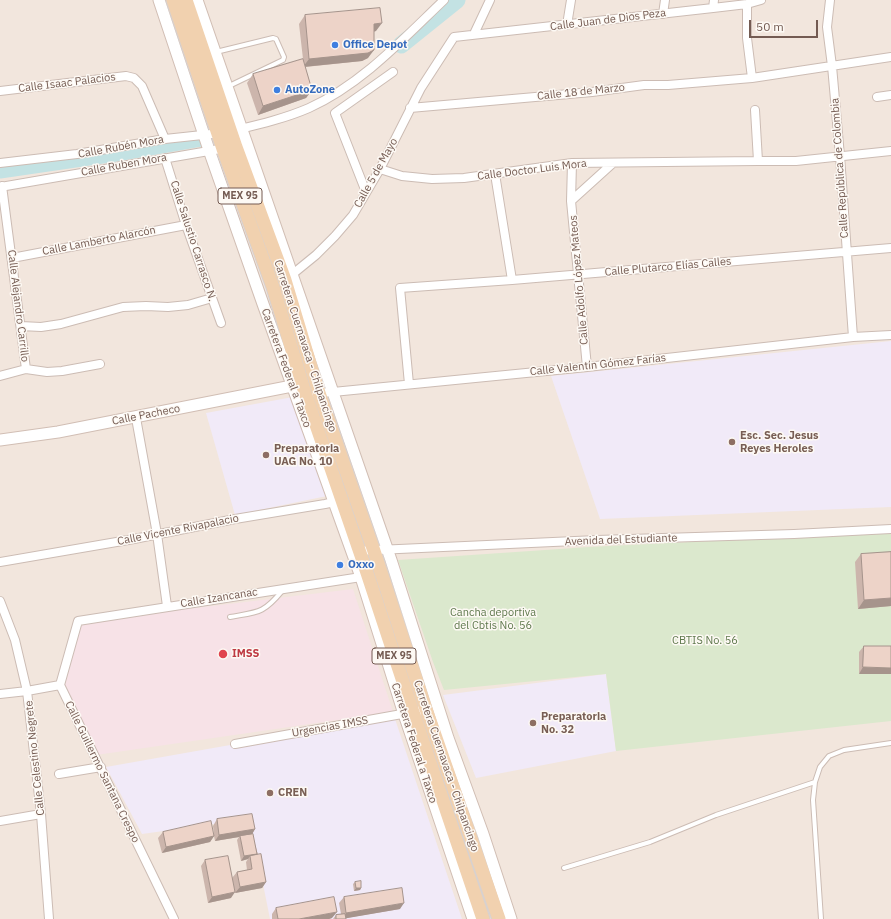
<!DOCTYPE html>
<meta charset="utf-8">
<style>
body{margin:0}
#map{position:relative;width:891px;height:919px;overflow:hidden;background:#fbf4ed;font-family:"IBM Plex Sans",sans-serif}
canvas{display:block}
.scale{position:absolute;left:749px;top:20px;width:69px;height:18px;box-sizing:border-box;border:2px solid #745b52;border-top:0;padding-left:5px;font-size:12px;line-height:14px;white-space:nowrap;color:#745b52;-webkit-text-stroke:3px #fdf9f4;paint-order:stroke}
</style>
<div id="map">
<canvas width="891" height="919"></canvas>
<div class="scale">50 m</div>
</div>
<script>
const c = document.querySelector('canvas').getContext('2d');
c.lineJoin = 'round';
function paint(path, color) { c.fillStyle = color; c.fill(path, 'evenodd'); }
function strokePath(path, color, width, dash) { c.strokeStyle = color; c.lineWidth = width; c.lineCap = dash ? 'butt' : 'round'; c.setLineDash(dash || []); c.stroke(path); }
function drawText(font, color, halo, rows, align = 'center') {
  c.font = font + ' "IBM Plex Sans",sans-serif'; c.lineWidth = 3; c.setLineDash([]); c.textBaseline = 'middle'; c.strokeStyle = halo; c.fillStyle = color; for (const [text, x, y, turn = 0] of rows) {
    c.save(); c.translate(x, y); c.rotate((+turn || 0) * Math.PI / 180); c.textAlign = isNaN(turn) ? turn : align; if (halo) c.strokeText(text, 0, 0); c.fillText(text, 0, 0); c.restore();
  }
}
paint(new Path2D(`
 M0 0H891V919H0Z`), '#f2e6dd');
paint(new Path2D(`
 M891 341V507L600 519 551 376Z
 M293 397 327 496 235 515 206 413Z
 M606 674 616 751 476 778 443 695Z
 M394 716 462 919H270L250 819 142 834 106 767Z`), '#f1eaf8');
paint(new Path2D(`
 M353 589 393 712 96 755 63 685 79 622Z`), '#f7e2e7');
paint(new Path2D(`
 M891 532V721L616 751 606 674 444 690 433 662 398 560 589 547Z`), '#dbe8cd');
strokePath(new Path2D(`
 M401 45 457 0
 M0 170 123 152 202 138`), '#c3e2e3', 17);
const lane = new Path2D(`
 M216 52 273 38 276 39 284 57 283 60 227 87
 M230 617C258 612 263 614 282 591
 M564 868 650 842 716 815 815 782
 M821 919 813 800 815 782 820 767 829 756 844 750 891 743`);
const street = new Path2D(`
 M830 0 827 27 832 66 840 156 853 337
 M747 4V38L752 78
 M713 8 714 0
 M663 14 665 0
 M567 25 571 0
 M474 34 490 0
 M0 91 126 76 134 78 142 86 165 139
 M877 97 891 95
 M410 108 592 92 644 85H668L752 78 891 57
 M755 110 758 161
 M236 130C261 124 286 118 309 108 362 84 403 39 444 0
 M165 158 186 225 221 323
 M0 163 77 154 165 139 221 133
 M380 169 402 176 432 179 464 178 572 163 758 161H796L891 151
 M495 174 512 280
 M2 186 26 369 47 372 62 371 100 364
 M0 187 226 148
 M366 192 335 113 393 72
 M571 201 572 163
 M12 258 186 225
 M289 277 316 255 335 236 353 215 380 169 421 88 454 37 713 8 747 4 761 0
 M21 326 41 327 61 324 123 307 146 306 168 307 188 305 212 298
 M587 367 571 201 613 163
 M0 376 26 369
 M409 384 400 288 512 280 891 248
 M316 393 333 392 587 367 853 337 891 335
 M136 418 157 534 167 606
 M355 551 597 540 794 534 891 529
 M0 562 134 539 235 519 325 504 339 501
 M0 601 15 640 27 691 41 814 49 919
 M0 694 27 691 60 685
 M235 744 413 712 426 709
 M59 774 101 767
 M0 821 41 814
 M174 919 60 685 78 621 361 577`);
const secondary = new Path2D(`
 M159 0 209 150 263 304 361 577 404 714 473 919
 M197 0 391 560 448 738 483 834 511 919
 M0 440 58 432 292 386`);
const primary = new Path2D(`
 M173 0 223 149 273 287 305 393 367 573 413 712 483 919
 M186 0 236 147 285 280 319 393 374 551 426 709 499 919`);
strokePath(lane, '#ccbcb4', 6);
strokePath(street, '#ccbcb4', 10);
strokePath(secondary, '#d1beb4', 13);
strokePath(primary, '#d8d1cf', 15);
strokePath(lane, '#fff', 4);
strokePath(street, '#fff', 8);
strokePath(secondary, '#fff', 11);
strokePath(primary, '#f1d1af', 13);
paint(new Path2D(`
 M305 15 376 31 374 32 368 58 362 61 305 67 312 90 306 98 258 115 247 83 253 74 303 59 299 24Z
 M891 552V606L858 609 855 562 861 554Z
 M864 646H891L859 674V652Z
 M217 819 255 829 252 834 266 882 262 888 235 893 232 878 237 872 247 870 246 862 248 859 241 861 237 840 239 837 215 841 214 836 210 842 162 853 158 838 163 832 214 834 213 826Z
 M205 860 231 898 208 903 201 866Z
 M355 882 361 888 360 890 354 891 353 884Z
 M344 897 400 909 346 918V919H333L336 915 341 914 339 903Z
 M276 908 332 918 329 919H272V914Z`), '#ccb5ac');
paint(new Path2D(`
 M382 23 376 31 368 32 374 24Z
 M374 50 368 58 362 61 303 67 309 59Z
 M312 90 306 98 258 115 263 106Z
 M891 598V606L858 609 864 600Z
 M863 667 891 668V674H859Z
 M255 829 251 836H240L239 837 215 841 219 835Z
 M214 836 210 842 162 853 166 847Z
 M257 854 250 856 248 859 241 861 244 856Z
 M266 882 262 888 235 893 240 887Z
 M356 888H361L360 890 354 891Z
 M235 892 231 898 208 903 212 897Z
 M404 903 400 909 342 919 346 913Z
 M337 912 332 918 329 919H299Z`), '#a6948c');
const building = new Path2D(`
 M380 8 382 23 374 24V50L368 53 309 59 305 15Z
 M303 59 312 90 263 106 253 74Z
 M891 552V598L864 600 861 554Z
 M864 646H891V668L863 667Z
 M252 814 255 829 219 835 217 819Z
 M211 821 214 836 166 847 163 832Z
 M253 834 257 854 244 856 240 836Z
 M261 854 266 882 240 887 237 872 252 869 250 856Z
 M228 856 235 892 212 897 205 860Z
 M361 881V888H356L355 882Z
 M402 888 404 903 346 913 344 897Z
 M334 897 337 912 299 919H278L276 908Z
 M345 914 346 919H336V915Z`);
paint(building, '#edd3c8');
strokePath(building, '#a6948c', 1);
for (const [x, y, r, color] of [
 [335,45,4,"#3f7fe0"],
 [277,90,4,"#3f7fe0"],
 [732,442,4,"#8d6e63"],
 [266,455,4,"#8d6e63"],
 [340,565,4,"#3f7fe0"],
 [223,654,5,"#e0444e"],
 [533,723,4,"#8d6e63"],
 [270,793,4,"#8d6e63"]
]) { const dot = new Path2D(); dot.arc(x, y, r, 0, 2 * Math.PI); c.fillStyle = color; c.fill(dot); strokePath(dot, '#fdf9f4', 1.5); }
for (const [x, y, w] of [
 [240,196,44],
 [394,656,44]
]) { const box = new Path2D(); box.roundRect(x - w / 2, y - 8, w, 16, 3); c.fillStyle = '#fdf9f4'; c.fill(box); strokePath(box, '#745b52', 1); }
drawText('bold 10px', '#745b52', null, [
 ["MEX 95",240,196],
 ["MEX 95",394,656]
]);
drawText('11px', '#745b52', '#fdf9f4', [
 ["Calle Juan de Dios Peza",608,20,-7],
 ["Calle Isaac Palacios",67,83,-7],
 ["Calle 18 de Marzo",581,92,-6],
 ["Calle Rubén Mora",121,147,-10],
 ["Calle Ruben Mora",124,165,-10],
 ["Calle República de Colombia",840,168,-94],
 ["Calle Doctor Luis Mora",532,170,-7],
 ["Calle 5 de Mayo",376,173,-61],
 ["Calle Lamberto Alarcón",99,241,-11],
 ["Calle Salustio Carrasco N.",193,241,72],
 ["Calle Plutarco Elías Calles",668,267,-5],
 ["Calle Adolfo López Mateos",579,280,-95],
 ["Calle Alejandro Carrillo",18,306,83],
 ["Carretera Cuernavaca - Chilpancingo",305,346,72],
 ["Calle Valentín Gómez Farías",598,365,-6],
 ["Carretera Federal a Taxco",286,368,70],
 ["Calle Pacheco",146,415,-11],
 ["Calle Vicente Rivapalacio",178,530,-11],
 ["Avenida del Estudiante",621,540,-2],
 ["Calle Izancanac",219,598,-9],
 ["Urgencias IMSS",330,727,-10],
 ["Carretera Federal a Taxco",414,743,72],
 ["Calle Celestino Negrete",35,758,-96],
 ["Carretera Cuernavaca - Chilpancingo",446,766,71],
 ["Calle Guillermo Santana Crespo",102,772,64]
]);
drawText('bold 11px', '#366cbe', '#fdf9f4', [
 ["Office Depot",343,45],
 ["AutoZone",285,90],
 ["Oxxo",348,565]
], 'left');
drawText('bold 11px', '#785e54', '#fdf9f4', [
 ["Esc. Sec. Jesus",740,436],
 ["Reyes Heroles",740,449],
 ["Preparatoria",274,449],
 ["UAG No. 10",274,462],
 ["Preparatoria",541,717],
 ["No. 32",541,730],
 ["CREN",278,793]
], 'left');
drawText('11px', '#5e784c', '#fdf9f4', [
 ["Cancha deportiva",493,613],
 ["del Cbtis No. 56",493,626],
 ["CBTIS No. 56",705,641]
]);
drawText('bold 11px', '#be3a42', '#fdf9f4', [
 ["IMSS",232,654]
], 'left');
</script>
